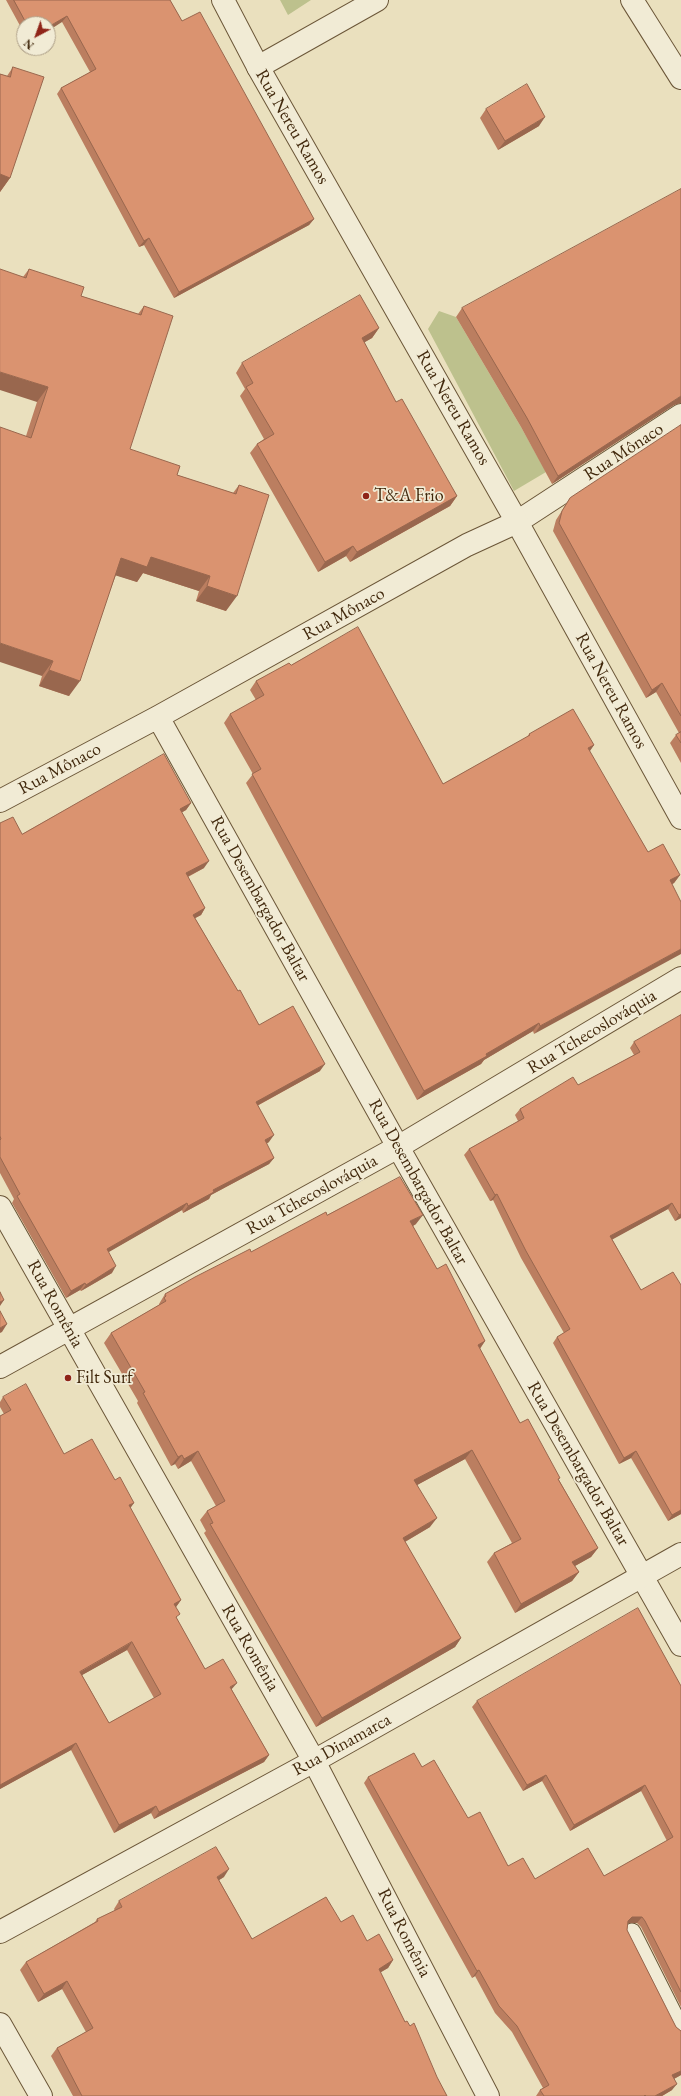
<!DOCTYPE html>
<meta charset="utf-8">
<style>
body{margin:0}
#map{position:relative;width:681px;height:2096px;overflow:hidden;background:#eae0be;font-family:"EB Garamond",serif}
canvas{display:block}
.north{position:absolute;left:16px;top:16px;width:40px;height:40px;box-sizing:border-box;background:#f1ebd5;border:1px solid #ab9d85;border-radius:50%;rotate:221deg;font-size:11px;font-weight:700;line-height:16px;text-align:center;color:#41280c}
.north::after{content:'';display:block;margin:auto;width:14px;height:18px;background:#8f2418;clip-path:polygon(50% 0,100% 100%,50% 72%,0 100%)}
</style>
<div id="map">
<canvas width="681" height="2096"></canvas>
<div class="north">N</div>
</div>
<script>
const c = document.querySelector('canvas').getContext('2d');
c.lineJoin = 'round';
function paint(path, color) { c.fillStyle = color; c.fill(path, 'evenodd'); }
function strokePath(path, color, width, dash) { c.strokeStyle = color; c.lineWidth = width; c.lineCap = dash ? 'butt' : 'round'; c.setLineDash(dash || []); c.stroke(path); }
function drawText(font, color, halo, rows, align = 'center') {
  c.font = font + ' "EB Garamond",serif'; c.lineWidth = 3.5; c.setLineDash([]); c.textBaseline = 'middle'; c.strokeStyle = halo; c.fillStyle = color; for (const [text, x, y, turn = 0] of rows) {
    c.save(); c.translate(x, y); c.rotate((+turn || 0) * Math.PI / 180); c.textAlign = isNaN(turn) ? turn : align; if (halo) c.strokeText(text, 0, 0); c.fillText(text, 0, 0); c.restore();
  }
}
paint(new Path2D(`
 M280 0H311L288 15Z
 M439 311 456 317 521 427 546 472 514 491 428 329Z`), '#bdc18d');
const service = new Path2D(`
 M632 1932 681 2029`);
const minor = new Path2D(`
 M632 0 681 78
 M258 67 377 0
 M158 717 398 1147 681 1645
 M0 801 158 717 467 545 517 522 681 415
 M0 1207 314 1761 488 2096
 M0 1367 398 1147 681 978
 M0 2024 41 2096`);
const tertiary = new Path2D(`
 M223 0 258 67 517 522 681 818
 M0 1932 314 1761 681 1554`);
strokePath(service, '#6b5638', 19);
strokePath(minor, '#6b5638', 24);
strokePath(tertiary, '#6b5638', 24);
strokePath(service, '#f1ebd5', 17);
strokePath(minor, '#f1ebd5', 22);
strokePath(tertiary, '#f1ebd5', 22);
paint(new Path2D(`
 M6 0H170L182 21 314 219 309 225 174 298 144 245 139 247 57 94 61 88 90 72 62 22 48 24H24V33Z
 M13 67 10 178 0 192V74L7 76Z
 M486 109 539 126 498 150 480 118Z
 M29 269 81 296 138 314 144 306 130 449 177 475 233 493 239 485 226 611 196 601 199 591 143 573 137 582 116 575 69 696 39 686 42 676 26 436 37 402 23 277Z
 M462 308 680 403 674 405 552 484 521 427 456 317Z
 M379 328 372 338 364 342 396 402 457 496 450 506 350 562 346 556 318 572 250 453 257 444 264 439 240 396 245 389 236 373 242 363Z
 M681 425V763L670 743 676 735 679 733 656 692 646 698 553 531 556 520 570 498Z
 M291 665 443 784 527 737 529 734 594 745 589 751 648 852 680 875 674 883 672 884 534 1034 533 1031 484 1060 481 1064 417 1100 246 783 253 774 224 723 230 714 256 700 250 690 256 681Z
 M191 803 186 810 181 813 204 868 188 877 205 908 201 915 195 918 238 991 259 1025 320 1071 257 1106 269 1142 266 1144 274 1158 269 1164 211 1195 209 1199 183 1213 182 1210 108 1252 112 1273 81 1291 80 1290 66 1298 12 1203 14 1199 0 1173V823L22 834Z
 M681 1015V1218L675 1221 668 1209 612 1239 641 1290 681 1285V1514L668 1521 631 1458 619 1464 553 1343 557 1337 564 1333 521 1258 493 1200 490 1201 464 1155 469 1149 518 1121 515 1115 520 1109 578 1085 634 1055 630 1048 634 1042Z
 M327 1215 416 1224 413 1226 437 1269 485 1341 480 1349 520 1423 559 1480 598 1548 591 1557 575 1566 579 1572 572 1581 515 1613 487 1562 494 1553 512 1543 465 1459 417 1485 430 1527 405 1542 461 1638 455 1647 316 1727 204 1533 206 1531 200 1520 207 1511 216 1506 191 1461 178 1469 175 1464 171 1466 137 1403 138 1401 104 1343 111 1333 159 1305V1304L165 1294Z
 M3 1397 64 1454 130 1508 181 1600 176 1607 177 1619 205 1669 232 1690 269 1755 264 1762 154 1819 151 1813 114 1833 71 1750 0 1789V1416L4 1414 0 1407V1402ZM127 1650 154 1698 109 1723 82 1675Z
 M681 1686V2007L641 1927 637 1923H628L627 1930 676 2027 681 2031V2075L674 2079 672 2090 662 2096H536L540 2090 543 2088 512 2032 495 2013 475 1976 472 1978 364 1783 368 1777 422 1767 468 1818 508 1866 535 1879 604 1876 667 1841 641 1791 570 1831 542 1781 523 1791 472 1707 477 1701Z
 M224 1877 219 1880 252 1939 341 1922 393 1960 388 1968 380 1972 405 2022 447 2096H73L51 2056 57 2048 86 2032 62 1989 38 2002 20 1970 26 1962 95 1922 97 1919 115 1911 114 1909 119 1901Z`), '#bb7e60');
paint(new Path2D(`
 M67 16 62 22 48 31V27Z
 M545 117 539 126 498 150 505 141Z
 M0 174 10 178 0 192Z
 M314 219 309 225 174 298 179 292Z
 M149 238 144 245 139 247 144 241Z
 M379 328 372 338 355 348 362 338Z
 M0 372 48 387 37 402 0 390Z
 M681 396V403L674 405 552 484 558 476Z
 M457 496 450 506 350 562 357 552Z
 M353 546 346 556 318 572 325 562Z
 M151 557 210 576 199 591 143 573 137 582 111 574 121 558Z
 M207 586 237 596 226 611 196 601Z
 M0 643 53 661 42 676 0 662Z
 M49 670 80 681 69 696 39 686Z
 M662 683 656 692 646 698 652 690Z
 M594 745 588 754V748Z
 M191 803 186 810 175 816 180 809Z
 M209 861 204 868 181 880 186 873Z
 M680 875 674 883 664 889 670 880Z
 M205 908 201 915 188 922 193 915Z
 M681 949V954L534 1034 540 1026Z
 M539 1023 533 1031 484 1060 481 1064 417 1100 424 1091 486 1054Z
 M325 1064 320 1071 251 1109 256 1102Z
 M274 1135 269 1142 260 1147 265 1140Z
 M274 1158 269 1164 211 1195 209 1199 183 1213 188 1206 213 1190Z
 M497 1194 493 1200 490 1201 495 1195Z
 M187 1203 182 1210 102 1256 107 1249Z
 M672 1203 668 1209 606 1243 610 1236Z
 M681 1214V1218L675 1221 679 1215Z
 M423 1215 416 1224 404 1231 410 1221Z
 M116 1266 112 1273 81 1291 86 1285Z
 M85 1283 80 1290 66 1298 71 1291Z
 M4 1300 0 1306V1302Z
 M7 1324 2 1332 0 1333V1328Z
 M485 1341 478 1351V1345Z
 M472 1450 465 1459 408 1490 414 1480Z
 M198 1451 191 1461 178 1469 184 1459Z
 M636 1451 631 1458 619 1464 624 1458Z
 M182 1455 175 1464 171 1466 178 1457Z
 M134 1503 129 1510V1505Z
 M681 1510V1514L668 1521 672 1515Z
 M437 1518 430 1527 396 1547 403 1538Z
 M598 1548 591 1557 566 1571 572 1562Z
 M579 1572 572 1581 515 1613 521 1604Z
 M181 1600 176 1607 174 1604Z
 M461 1638 455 1647 316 1727 322 1718Z
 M132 1642 127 1650 75 1679 80 1672Z
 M237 1683 231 1690 230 1687Z
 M76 1743 71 1750 0 1789V1785Z
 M269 1755 264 1762 154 1819 159 1812Z
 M546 1775 542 1781 523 1791 527 1785Z
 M645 1785 641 1791 570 1831 574 1825Z
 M156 1806 151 1813 114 1833 119 1825Z
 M229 1869 224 1877 211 1885 217 1877Z
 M632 1917H642L637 1923H628V1921Z
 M393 1960 388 1968 373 1977 379 1969Z
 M479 1970 475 1976 472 1978 477 1971Z
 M67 1981 62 1989 38 2002 44 1994Z
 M681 2071V2075L668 2082 672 2075Z
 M677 2084 672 2090 662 2096H655Z`), '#99674e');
const building = new Path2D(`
 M14 0H170L182 21 200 12 314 219 179 292 149 238 144 241 61 88 96 69 67 16 48 27V24H27Z
 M13 67 44 77 10 178 0 174V74L10 77Z
 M527 84 545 117 505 141 486 109Z
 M681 189V396L558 476 527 418 462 308Z
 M0 269 26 278 29 269 84 287 81 296 141 315 144 306 173 316 130 449 180 466 177 475 236 494 239 485 269 495 237 596 207 586 210 576 151 557 147 567 121 558 80 681 49 670 53 661 0 643V427L31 438 48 387 0 372Z
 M360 295 379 328 362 338 396 402 402 399 457 496 357 552 353 546 325 562 257 444 274 434 246 387 253 383 242 363Z
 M681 425V716L662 683 652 690 559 523 562 511 570 498Z
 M358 627 443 784 530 735 529 734 573 709 594 745 588 748 648 852 663 844 680 875 670 880 681 902V949L540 1026 539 1023 486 1054 487 1056 424 1091 252 774 261 769 230 714 264 695 256 681 289 663 291 665Z
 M681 732V743L676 735Z
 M164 754 191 803 180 809 209 861 186 873 205 908 193 915 238 991 240 990 259 1025 293 1006 325 1064 256 1102 274 1135 265 1140 274 1158 213 1190 214 1192 188 1206 187 1203 107 1249 116 1266 86 1285 85 1283 71 1291 17 1196 20 1194 0 1157V1140L1 1139 0 1136V823L13 817 22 834Z
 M681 1015V1214L679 1215 672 1203 610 1236 641 1290 673 1272 681 1285V1510L672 1515 636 1451 624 1458 557 1337 570 1329 526 1251 497 1194 495 1195 469 1149 524 1118 520 1109 573 1077 578 1085 640 1052 634 1042Z
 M400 1177 423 1215 410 1221 437 1269 446 1264 485 1341 478 1345 520 1423 528 1419 560 1478 558 1479 598 1548 572 1562 579 1572 521 1604 494 1553 521 1539 472 1450 414 1480 437 1518 403 1538 461 1638 322 1718 210 1524 213 1523 207 1511 225 1501 198 1451 184 1459 182 1455 178 1457 143 1393 145 1392 111 1333 166 1301 164 1298 166 1296 165 1294 195 1277 250 1249 251 1252 326 1212 327 1215Z
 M0 1292 4 1300 0 1302Z
 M0 1311 7 1324 0 1328Z
 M26 1384 64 1454 92 1439 115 1480 120 1477 134 1503 129 1505 181 1600 174 1604 180 1614 176 1617 205 1669 223 1659 237 1683 230 1687 269 1755 159 1812 156 1806 119 1825 76 1743 0 1785V1416L11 1410 3 1397ZM132 1642 161 1694 109 1723 80 1672Z
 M638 1608 681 1686V1992L645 1921 642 1917H632L628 1921 627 1930 676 2027 681 2031V2071L672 2075 677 2084 655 2096H646L645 2095 644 2096H544L540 2090 549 2085 517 2026 499 2006 479 1970 477 1971 368 1777 414 1753 422 1767 434 1760 468 1818 480 1812 508 1866 523 1858 535 1879 588 1848 604 1876 673 1837 645 1785 574 1825 546 1775 527 1785 477 1701Z
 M216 1847 229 1869 217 1877 252 1939 326 1897 341 1922 353 1915 367 1941 379 1934 393 1960 379 1969 405 2022 407 2021 410 2026 414 2023 437 2077 447 2096H82L57 2048 93 2028 67 1981 44 1994 26 1962 98 1921 97 1919 122 1907 119 1901Z`);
paint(building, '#da9370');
strokePath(building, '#99674e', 1);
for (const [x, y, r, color] of [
 [366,496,4,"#8f2418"],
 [68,1378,4,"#8f2418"]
]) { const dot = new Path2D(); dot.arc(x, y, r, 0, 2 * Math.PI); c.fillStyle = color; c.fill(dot); strokePath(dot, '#f1ebd5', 1.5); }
drawText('18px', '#41280c', '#f1ebd5', [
 ["Rua Nereu Ramos",292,127,60],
 ["Rua Nereu Ramos",453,408,60],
 ["Rua Mônaco",624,452,-33],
 ["Rua Mônaco",344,614,-29],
 ["Rua Nereu Ramos",611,691,61],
 ["Rua Mônaco",60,769,-28],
 ["Rua Desembargador Baltar",260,899,61],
 ["Rua Tchecoslováquia",592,1032,-31],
 ["Rua Desembargador Baltar",418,1182,61],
 ["Rua Tchecoslováquia",312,1195,-29],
 ["Rua Romênia",55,1304,61],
 ["Rua Desembargador Baltar",578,1464,60],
 ["Rua Romênia",250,1648,60],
 ["Rua Dinamarca",342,1745,-29],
 ["Rua Romênia",404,1933,63]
]);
drawText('18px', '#41280c', '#f1ebd5', [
 ["T&A Frio",374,496],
 ["Filt Surf",76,1378]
], 'left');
</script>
